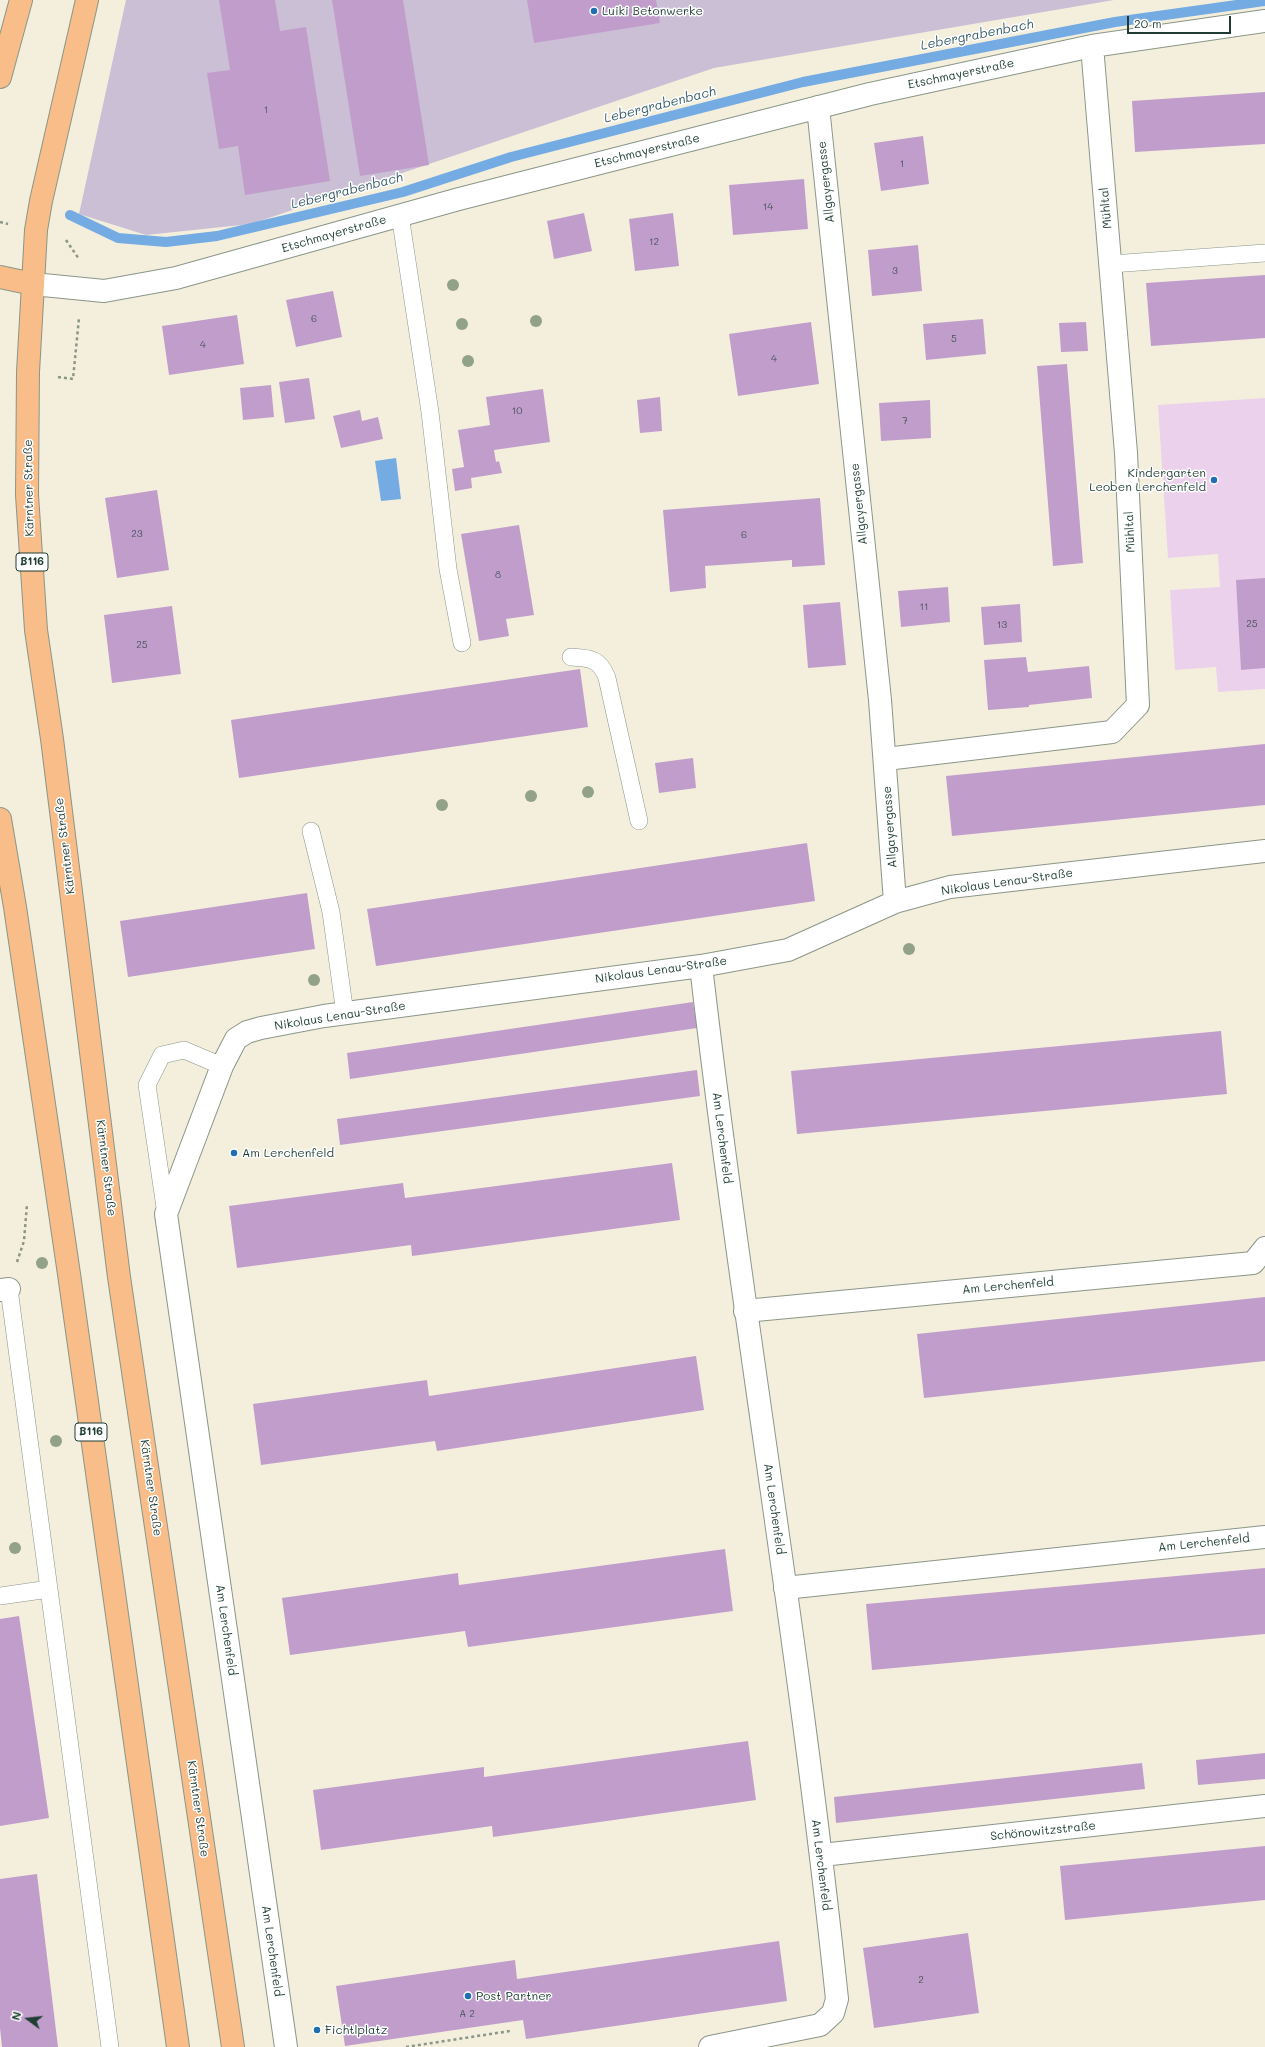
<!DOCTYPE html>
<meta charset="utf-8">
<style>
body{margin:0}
#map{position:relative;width:1265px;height:2047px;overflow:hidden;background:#f4efdd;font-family:Mali,sans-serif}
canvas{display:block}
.north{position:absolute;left:8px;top:1999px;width:40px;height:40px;-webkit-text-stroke:3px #fff;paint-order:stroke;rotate:285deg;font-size:11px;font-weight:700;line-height:16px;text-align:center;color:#1f3d34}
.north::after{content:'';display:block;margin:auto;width:14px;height:18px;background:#1f3d34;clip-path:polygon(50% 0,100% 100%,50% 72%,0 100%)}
.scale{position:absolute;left:1127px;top:16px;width:104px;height:18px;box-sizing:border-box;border:2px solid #1f3d34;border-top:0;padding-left:5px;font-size:12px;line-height:14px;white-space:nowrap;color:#1f3d34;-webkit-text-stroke:3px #fff;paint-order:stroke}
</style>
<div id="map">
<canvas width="1265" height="2047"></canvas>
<div class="north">N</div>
<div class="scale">20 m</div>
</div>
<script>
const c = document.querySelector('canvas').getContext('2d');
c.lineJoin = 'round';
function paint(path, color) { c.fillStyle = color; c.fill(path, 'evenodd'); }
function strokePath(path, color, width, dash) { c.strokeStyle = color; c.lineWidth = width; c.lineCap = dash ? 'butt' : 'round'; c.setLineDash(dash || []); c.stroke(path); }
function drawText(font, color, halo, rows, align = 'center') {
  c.font = font + ' Mali,sans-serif'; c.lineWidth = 3; c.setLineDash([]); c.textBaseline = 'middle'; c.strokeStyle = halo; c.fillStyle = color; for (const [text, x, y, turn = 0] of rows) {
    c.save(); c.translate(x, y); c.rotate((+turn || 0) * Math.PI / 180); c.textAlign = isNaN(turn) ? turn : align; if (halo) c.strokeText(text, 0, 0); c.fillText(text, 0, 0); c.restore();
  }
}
paint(new Path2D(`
 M1265 398V689L1218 692 1216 667 1175 670 1170 590 1220 587 1218 554 1168 558 1158 405Z`), '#ebd1eb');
paint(new Path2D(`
 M126 0H1114L714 68 251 224 146 235 79 214Z`), '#cbbfd5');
paint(new Path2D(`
 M396 458 401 499 381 501 375 461Z`), '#75abe3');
strokePath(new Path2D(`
 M70 215 118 238 166 242 217 236 403 192 511 157 803 82 1115 22 1265 1`), '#75abe3', 10);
paint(new Path2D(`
 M219 0H275L280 31 306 27 330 181 245 195 238 146 219 149 207 73 230 70Z
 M332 0H403L429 165 360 176Z
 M527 0H656L660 23 534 43Z
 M1265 92V144L1135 152 1132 101Z
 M923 136 929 184 881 191 874 143Z
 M804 179 808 229 733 235 729 185Z
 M584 213 592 251 554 259 547 221Z
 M673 213 679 266 635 271 629 219Z
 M918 245 922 291 872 296 868 250Z
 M1265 275V338L1151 346 1146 283Z
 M333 291 342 337 296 347 286 300Z
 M237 315 244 364 169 375 162 326Z
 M983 319 986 354 926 360 923 324Z
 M811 322 819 384 738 396 729 334Z
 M1086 322 1088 351 1061 352 1059 323Z
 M1067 364 1083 563 1053 566 1037 366Z
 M309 378 315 419 285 423 279 382Z
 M271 385 274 417 243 420 240 388Z
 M543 389 550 442 494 450 496 462 499 461 502 473 471 478 472 488 455 491 452 469 464 467 458 430 490 425 486 397Z
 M660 397 662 431 640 433 637 400Z
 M930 400 931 438 881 441 879 403Z
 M360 410 362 421 378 417 383 439 341 448 333 416Z
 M157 490 169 570 117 578 105 498Z
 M820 498 825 565 792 567V560L705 566 706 588 670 592 663 510Z
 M519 525 534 615 506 619 509 636 479 641 461 534Z
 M1265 578V668L1241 670 1236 580Z
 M948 587 950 622 901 627 898 591Z
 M840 602 846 665 808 668 803 605Z
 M1020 604 1022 642 984 645 981 607Z
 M172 606 181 674 112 683 104 615Z
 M1026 657 1028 672 1089 666 1092 698 1029 705V707L988 710 984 660Z
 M580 669 588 727 239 778 231 720Z
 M1265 744V805L952 836 946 776Z
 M693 758 696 788 659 793 655 763Z
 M807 843 815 901 376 966 367 909Z
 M307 893 315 949 128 977 120 921Z
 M693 1002 697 1028 350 1079 347 1053Z
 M1221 1031 1227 1094 797 1134 791 1071Z
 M697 1070 700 1096 340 1145 337 1119Z
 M672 1163 680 1220 412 1256 411 1245 237 1268 229 1206 403 1183 405 1198Z
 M1265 1297V1361L924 1398 917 1334Z
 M696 1356 704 1410 437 1451 435 1441 261 1465 253 1404 427 1380 429 1396Z
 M725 1549 733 1611 468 1647 465 1631 290 1655 282 1598 458 1573 459 1585Z
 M1265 1568V1634L872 1670 866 1604Z
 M19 1616 49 1818 0 1826V1619Z
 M748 1741 756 1800 493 1837 492 1826 321 1850 313 1790 484 1767V1777Z
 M1265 1753V1779L1198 1785 1196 1760Z
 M1142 1763 1145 1789 836 1823 834 1797Z
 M1265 1846V1900L1065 1920 1060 1866Z
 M37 1874 58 2047H2L0 2028V1879Z
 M968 1933 979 2013 874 2028 863 1948Z
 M779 1941 787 2001 526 2039 523 2020 345 2046 336 1986 515 1960 517 1979Z`), '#c19dcc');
const service = new Path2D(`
 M400 215 430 412 448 569 462 643
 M1111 264 1265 253
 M571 657C591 658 600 659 607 678L639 821
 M311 831 331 912 345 1014
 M166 1214 147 1085 162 1055 184 1050 222 1066
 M9 1289 110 2047
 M0 1596 49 1589`);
const pedestrian = new Path2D(`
 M745 1311 1253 1263 1265 1248
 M785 1588 1265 1537`);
const minor = new Path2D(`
 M818 107 880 700 895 902
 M33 284 104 291 176 278 459 199 870 94 1092 46 1265 21
 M886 759 1112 732 1138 705 1126 453 1092 46
 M701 966C741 1311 801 1653 837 1999L833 2013 820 2025 710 2047
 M0 1290 9 1289
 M822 1855 1265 1806
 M286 2047 166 1214 222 1066 236 1039 247 1032 261 1028 324 1016 701 966 788 950 895 902 950 887 1265 851`);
const primary = new Path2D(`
 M0 277 33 284 28 372 27 495 36 630 52 739 119 1277 233 2047
 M0 819 15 907 69 1274 178 2047`);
const motorway = new Path2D(`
 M0 77 21 0
 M33 284 36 230 41 201 87 0`);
strokePath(service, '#8a9688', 18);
strokePath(pedestrian, '#8a9688', 24);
strokePath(minor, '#8a9688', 24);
strokePath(primary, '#8a9688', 24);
strokePath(motorway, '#8a9688', 24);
strokePath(new Path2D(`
 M0 222 8 224
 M66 240 79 259
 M58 377 73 379 79 318
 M17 1262 24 1241 27 1204
 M406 2047 510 2031`), '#8a9688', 2.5, [3, 3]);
strokePath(service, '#fff', 17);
strokePath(pedestrian, '#fff', 22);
strokePath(minor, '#fff', 22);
strokePath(primary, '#f8bd88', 22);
strokePath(motorway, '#f8bd88', 22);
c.fillStyle = '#92a18a';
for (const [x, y] of [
 [453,285],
 [536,321],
 [462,324],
 [468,361],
 [588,792],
 [531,796],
 [442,805],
 [909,949],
 [314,980],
 [42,1263],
 [56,1441],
 [15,1548]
]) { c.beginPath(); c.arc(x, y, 6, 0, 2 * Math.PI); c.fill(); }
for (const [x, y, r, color] of [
 [594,11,4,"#1f6fb2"],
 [1214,480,4,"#1f6fb2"],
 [234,1153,4,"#1f6fb2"],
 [468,1996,4,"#1f6fb2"],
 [317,2030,4,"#1f6fb2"]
]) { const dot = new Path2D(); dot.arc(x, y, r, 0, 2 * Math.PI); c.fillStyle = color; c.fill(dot); strokePath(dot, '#fff', 1.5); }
drawText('10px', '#48555a', null, [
 ["1",266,110],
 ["1",902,164],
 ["14",768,207],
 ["12",654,242],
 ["3",895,271],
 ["6",314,319],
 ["5",954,339],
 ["4",203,345],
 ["4",774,359],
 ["10",517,411],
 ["7",905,421],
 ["23",137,534],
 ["6",744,535],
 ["8",498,575],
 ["11",924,607],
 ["25",1252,624],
 ["13",1002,625],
 ["25",142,645],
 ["2",921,1980],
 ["A 2",467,2014]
]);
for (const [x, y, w] of [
 [32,562,32],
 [91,1432,32]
]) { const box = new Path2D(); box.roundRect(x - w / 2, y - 9, w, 18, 3); c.fillStyle = '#fff'; c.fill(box); strokePath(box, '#1f3d34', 1); }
drawText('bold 11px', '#1f3d34', null, [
 ["B116",32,562],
 ["B116",91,1432]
]);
drawText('12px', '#1f3d34', '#fff', [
 ["Luiki Betonwerke",602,11],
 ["Kindergarten",1206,473,"right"],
 ["Leoben Lerchenfeld",1206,487,"right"],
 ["Am Lerchenfeld",242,1153],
 ["Post Partner",476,1996],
 ["Fichtlplatz",325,2030]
], 'left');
drawText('12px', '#1f3d34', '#fff', [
 ["Etschmayerstraße",961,74,-12],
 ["Etschmayerstraße",647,151,-14],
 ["Allgayergasse",826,182,-96],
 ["Mühltal",1106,208,-95],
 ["Etschmayerstraße",334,234,-16],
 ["Kärntner Straße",29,488,-91],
 ["Allgayergasse",859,504,-96],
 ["Mühltal",1130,532,-93],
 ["Allgayergasse",890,827,-94],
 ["Kärntner Straße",65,846,-97],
 ["Nikolaus Lenau-Straße",1007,882,-8],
 ["Nikolaus Lenau-Straße",661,970,-8],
 ["Nikolaus Lenau-Straße",340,1016,-9],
 ["Am Lerchenfeld",722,1138,83],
 ["Kärntner Straße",106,1168,83],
 ["Am Lerchenfeld",1008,1286,-5],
 ["Kärntner Straße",151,1488,82],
 ["Am Lerchenfeld",774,1509,82],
 ["Am Lerchenfeld",1204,1543,-6],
 ["Am Lerchenfeld",226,1630,82],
 ["Kärntner Straße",198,1809,82],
 ["Schönowitzstraße",1043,1831,-6],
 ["Am Lerchenfeld",821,1865,83],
 ["Am Lerchenfeld",272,1951,82]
]);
drawText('italic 13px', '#395e69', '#fff', [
 ["Lebergrabenbach",977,35,-11],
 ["Lebergrabenbach",660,105,-14],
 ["Lebergrabenbach",347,191,-14]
]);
</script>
